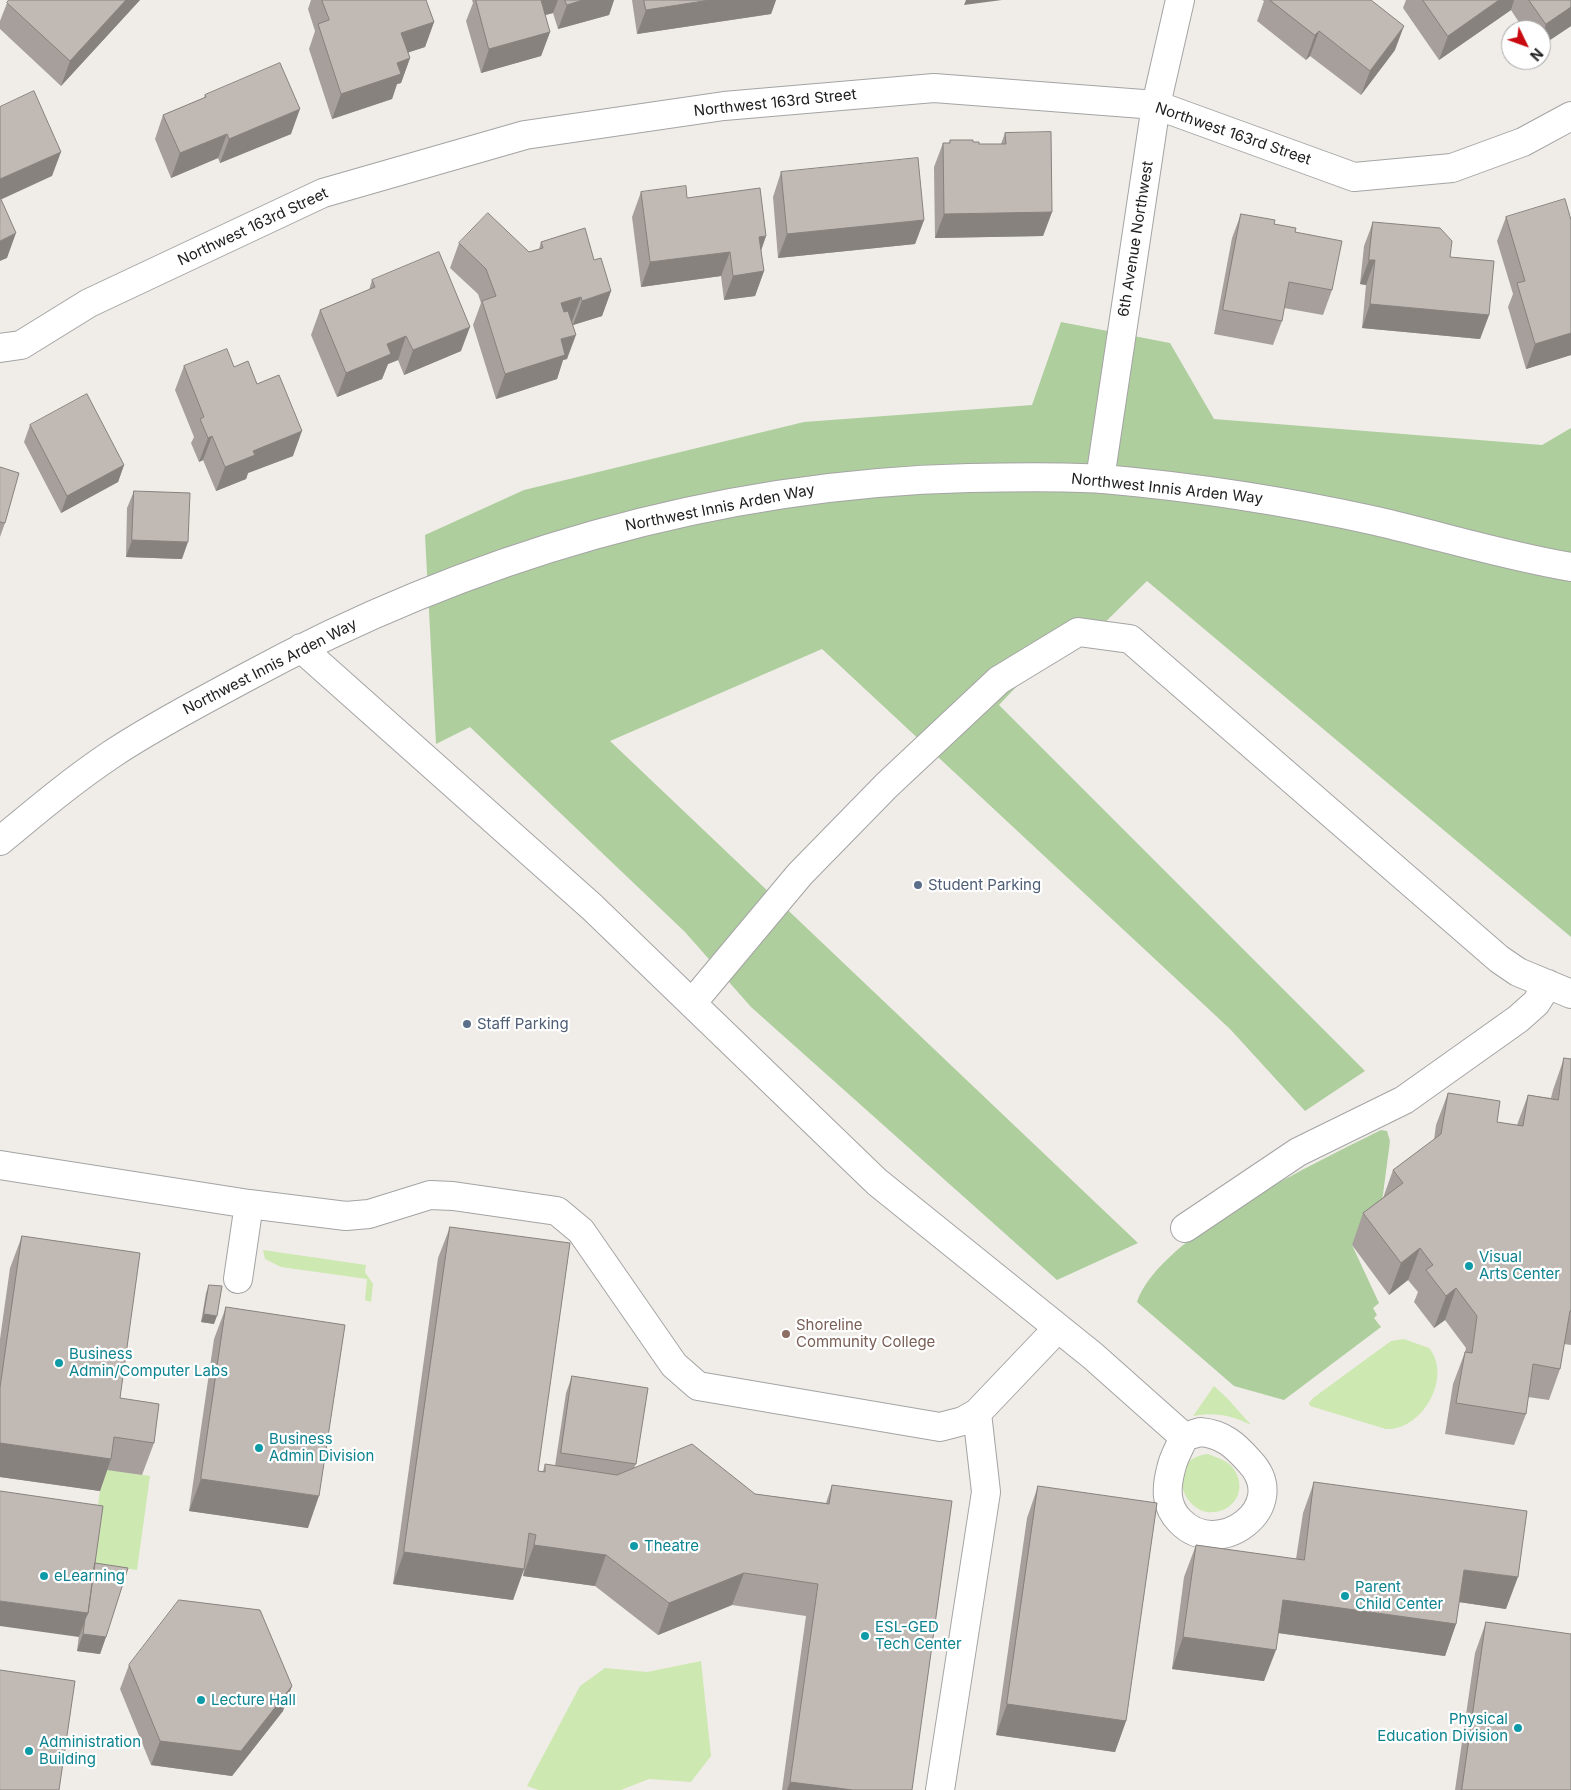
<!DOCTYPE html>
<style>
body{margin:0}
#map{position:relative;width:1571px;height:1790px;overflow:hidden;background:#f0ede8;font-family:Inter,sans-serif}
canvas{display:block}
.north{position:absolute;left:1501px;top:20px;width:50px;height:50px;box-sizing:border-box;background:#fff;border:1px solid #a6a6a6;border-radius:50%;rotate:132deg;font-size:14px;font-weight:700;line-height:20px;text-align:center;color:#202020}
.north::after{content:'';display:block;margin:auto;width:18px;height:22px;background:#c8090f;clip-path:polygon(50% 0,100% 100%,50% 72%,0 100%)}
</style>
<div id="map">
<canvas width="1571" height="1790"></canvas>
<div class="north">N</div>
</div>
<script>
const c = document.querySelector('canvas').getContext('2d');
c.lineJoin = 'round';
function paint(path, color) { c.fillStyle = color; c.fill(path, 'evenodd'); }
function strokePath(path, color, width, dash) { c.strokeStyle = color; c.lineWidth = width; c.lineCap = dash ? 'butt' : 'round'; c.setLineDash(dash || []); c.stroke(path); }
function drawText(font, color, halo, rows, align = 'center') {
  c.font = font + ' Inter,sans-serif'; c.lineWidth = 4.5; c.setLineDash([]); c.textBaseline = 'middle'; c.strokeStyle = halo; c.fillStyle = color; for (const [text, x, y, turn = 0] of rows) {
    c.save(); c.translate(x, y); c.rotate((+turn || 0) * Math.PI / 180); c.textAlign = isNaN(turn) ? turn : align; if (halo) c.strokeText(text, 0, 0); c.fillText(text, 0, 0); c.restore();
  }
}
paint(new Path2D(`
 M263 1250 366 1265 365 1272 373 1284 371 1302 365 1300 367 1279 281 1267 265 1259Z
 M1404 1339 1429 1348C1453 1377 1422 1431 1386 1429L1310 1406 1309 1403 1313 1398 1391 1341Z
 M1214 1386 1228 1399 1251 1425C1231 1415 1215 1412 1193 1416Z
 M1208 1454C1215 1457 1223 1459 1229 1464 1244 1477 1243 1500 1225 1509 1186 1528 1159 1459 1208 1454Z
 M103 1469 150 1476 137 1570 90 1563Z
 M701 1661 711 1756 691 1782 649 1779 621 1790H539L527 1786 580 1686 605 1668 647 1672Z`), '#cde8b0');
paint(new Path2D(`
 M1061 322 1170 343 1214 419 1542 445 1571 428V937L1147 581 1083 644 1033 669 999 705 1365 1071 1305 1111 1230 1029 822 649 610 741 1138 1243 1057 1280 751 1007 685 932 470 727 436 744 425 535 524 490 804 422 1032 405Z
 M1381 1130 1387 1131 1390 1141 1382 1202 1352 1245 1379 1303 1373 1308 1377 1315 1374 1318 1381 1327 1284 1400 1234 1386 1137 1302C1160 1235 1318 1162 1381 1130Z`), '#aece9e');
const minor = new Path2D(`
 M0 348 21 345 89 303 323 193 525 135 724 106 934 88 1156 105 1354 177 1452 168 1523 142 1571 116
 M1100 479 1156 105 1180 0
 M301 648 592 907 877 1182 1093 1356 1184 1437
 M0 841C36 811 73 780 112 754 154 726 199 703 243 679 467 557 713 484 969 478 1013 477 1059 476 1103 479 1194 487 1286 501 1376 521 1441 536 1505 556 1571 567
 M692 1003 800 874 887 785 999 680 1078 632 1130 639 1499 959 1518 972 1571 994
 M0 1165 249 1204 346 1216 369 1214 430 1195 453 1196 557 1211 581 1231 674 1365 698 1386 940 1427 963 1421 977 1413 1058 1328
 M1185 1228 1298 1152 1404 1100 1518 1019 1536 1003 1548 984
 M238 1279 249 1204
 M1200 1432C1223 1434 1235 1445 1250 1462 1292 1507 1218 1561 1180 1521 1165 1506 1166 1488 1171 1469 1173 1458 1180 1447 1184 1437Z
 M940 1790 986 1492 977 1413`);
strokePath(minor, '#a4a4a4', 30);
strokePath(minor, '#fff', 28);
paint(new Path2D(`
 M140 0 61 86 0 29V21L7 3Z
 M311 0H426L434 22 425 47 408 52 410 58 401 83 397 84 392 99 332 119 309 49 315 31 308 9Z
 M472 0H614L609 15 558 29 553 13 545 15 550 32 541 56 481 73 466 21 473 3Z
 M632 0H776L771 14 637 34Z
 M1262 0H1371L1395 50 1361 95 1310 56 1306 60 1257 21 1264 1Z
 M1406 0H1571V26L1541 46V30H1524L1511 10 1439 60 1403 8Z
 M205 95 291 134 220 163 218 158 171 178 155 139 163 115 204 98Z
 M1005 133 1052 212 1043 236 935 238 934 167 943 143H949L950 140 973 142 979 144H1001Z
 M781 172 924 220 915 244 778 258 773 197Z
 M641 192 687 198 766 236 761 251 764 271 755 296 724 300 721 276 641 287 632 217Z
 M1241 214 1274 224 1295 232 1332 290 1323 315 1284 308 1282 321 1273 345 1214 334 1232 238Z
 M1506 217 1571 220V355L1526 369 1508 307 1513 294 1497 241Z
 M1373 222 1450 257 1489 315 1480 339 1362 328 1366 285 1360 284 1364 246Z
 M541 242 594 260 611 291 602 316 573 325 567 359 563 360 557 379 496 399 473 325 481 303 478 294 450 268 459 243 529 252 539 249Z
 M372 280 461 351 404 375 398 360 388 364 382 379 337 397 311 335 320 310 369 290Z
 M184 366 234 367 293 456 248 473 246 479 216 491 203 460 199 462 191 443 194 437 175 390Z
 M30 425 124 465 118 482 61 513 24 442Z
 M0 467 5 523 0 537Z
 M134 491 182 559 126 557 127 508Z
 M1564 1058 1571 1059V1345L1564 1344 1560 1369 1549 1400 1528 1397 1526 1414 1514 1445 1445 1434 1453 1384 1465 1352 1466 1348 1445 1320 1434 1328 1414 1302 1418 1292 1408 1280 1389 1295 1352 1245 1363 1213 1383 1198 1393 1170 1434 1140 1436 1125 1448 1093 1497 1122 1517 1125 1528 1095 1551 1098 1553 1090Z
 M450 1227 538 1471H543L545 1464 555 1466 566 1393 572 1376 636 1464 634 1468 755 1494 826 1503 832 1485 912 1790H782L806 1616 732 1605 658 1635 595 1586 523 1576 524 1569 513 1600 393 1584 438 1258Z
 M22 1236 120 1398 154 1443 142 1475 107 1470 100 1491 0 1477V1339L10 1268Z
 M209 1285 214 1324 201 1322 206 1293Z
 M226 1307 308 1528 189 1511 214 1339Z
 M1314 1482 1506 1609 1459 1602 1456 1624 1445 1656 1278 1633 1264 1681 1172 1669 1184 1577 1196 1545 1296 1559 1303 1513Z
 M1038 1486 1126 1721 1115 1752 996 1735 1027 1518Z
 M95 1563 106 1637 100 1654 77 1651 79 1635V1637Z
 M1486 1622 1571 1790H1455L1475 1653Z
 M129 1665 283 1711 232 1776 151 1765 120 1689Z`), '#a69f9b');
paint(new Path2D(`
 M126 0H140L61 86 70 61Z
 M537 0H558L553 13 530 19Z
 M583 0H614L609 15 558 29 567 5Z
 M710 0H776L771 14 637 34 646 10Z
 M966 0H1002L964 5Z
 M1499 0H1514L1511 10 1439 60 1448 36Z
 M1571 7V26L1541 46V39L1546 24Z
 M434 22 425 47 392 58 401 33Z
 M1404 26 1395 50 1361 95 1370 71Z
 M1319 31 1310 56 1306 60 1315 35Z
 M550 32 541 56 481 73 489 49Z
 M410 58 401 83 397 84 392 99 332 119 341 94 397 63Z
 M300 109 291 134 220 163 229 139Z
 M227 134 218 158 171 178 180 153Z
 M61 152 52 176 0 200V179Z
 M1052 212 1043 236 935 238 944 214Z
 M924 220 915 244 778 258 787 234Z
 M16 233 7 258 0 261V241Z
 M766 236 757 261 759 237Z
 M730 252 721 276 641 287 650 262Z
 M1369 260H1375L1366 285 1360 284Z
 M764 271 755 296 724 300 733 276Z
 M611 291 602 316 573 325 582 301Z
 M581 297 572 321 552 328 561 303Z
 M1370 304 1489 315 1480 339 1362 328Z
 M470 327 461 351 404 375 413 350Z
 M1571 333V355L1526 369 1535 344Z
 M576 335 567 359 563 360 557 379 496 399 505 374 561 339Z
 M406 336 398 360 388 364 382 379 337 397 346 373 387 344Z
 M302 431 293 456 248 473 246 479 216 491 225 467 253 451Z
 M212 436 203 460 199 462 208 438Z
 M124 465 118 482 61 513 67 496Z
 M132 540 188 542 182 559 126 557Z
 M1420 1248 1408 1280 1389 1295 1401 1263Z
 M1456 1288 1445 1320 1434 1328 1446 1296Z
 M204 1314 217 1316 214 1324 201 1322Z
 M0 1443 111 1459 100 1491 0 1477Z
 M201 1479 319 1496 308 1528 189 1511Z
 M534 1545 606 1555 595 1586 523 1576Z
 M404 1552 524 1569 513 1600 393 1584Z
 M1464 1570 1518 1577 1506 1609 1452 1601Z
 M744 1573 732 1605 658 1635 669 1603Z
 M1283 1600 1456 1624 1445 1656 1271 1632Z
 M0 1601 88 1613 79 1637 0 1626Z
 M83 1634 106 1637 100 1654 77 1651Z
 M1183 1637 1276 1650 1264 1681 1172 1669Z
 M292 1686 283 1711 232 1776 151 1765 160 1741Z
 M1007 1704 1126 1721 1115 1752 996 1735Z
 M790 1782 853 1790H787Z`), '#87827e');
const building = new Path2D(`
 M9 0H126L70 61 7 3Z
 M322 0H426L434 22 401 33 410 58 397 63 401 74 341 94 318 24 329 20Z
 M476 0H541L550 32 489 49Z
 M565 0H583L567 5Z
 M644 0H710L646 10Z
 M1270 0H1371L1404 26 1370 71 1319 31 1315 35Z
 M1423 0H1499L1448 36Z
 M1529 0H1571V7L1546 24Z
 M280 63 300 109 229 139 227 134 180 153 163 115 206 97 205 95Z
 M34 91 61 152 0 179V107Z
 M1051 132 1052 212 944 214 943 143H950V140H973V142H979V144H1006L1005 133Z
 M918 158 924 220 787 234 781 172Z
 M686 186 687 198 760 188 766 236 759 237 764 271 733 276 730 252 650 262 641 192Z
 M0 197 16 233 0 241Z
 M1565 199 1571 220V333L1535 344 1517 283 1525 281 1506 217Z
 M488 213 529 252 543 248 541 242 585 228 594 260 601 258 611 291 582 301 581 297 561 303 564 312 568 311 576 335 561 339 565 355 505 374 482 301 496 296 486 269 459 243Z
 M1241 214 1275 220 1274 224 1296 228 1295 232 1342 241 1332 290 1289 282 1282 321 1223 310Z
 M1373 222 1440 228 1452 241 1450 257 1494 261 1489 315 1370 304 1375 260H1369Z
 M439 252 470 327 413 350 406 336 387 344 391 354 346 373 320 310 375 287 372 280Z
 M227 349 234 367 248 361 257 384 279 375 302 431 253 451 255 455 225 467 212 436 208 438 200 419 204 417 184 366Z
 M87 394 124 465 67 496 30 425Z
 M0 467 19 473 5 523 0 522Z
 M134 491 190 493 188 542 132 540Z
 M1564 1058 1571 1059V1311H1570L1560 1369 1533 1364 1526 1414 1456 1403 1465 1352 1472 1353 1477 1316 1456 1288 1446 1296 1426 1270 1433 1265 1420 1248 1401 1263 1363 1213 1403 1183 1393 1170 1441 1134 1448 1093 1500 1101 1497 1122 1523 1126 1528 1095 1558 1100Z
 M450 1227 570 1243 538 1471 545 1472V1464L617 1475 692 1444 755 1494 829 1504 832 1485 952 1501 912 1790H853L790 1782 818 1584 744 1573 669 1603 606 1555 534 1545 536 1535 529 1533 524 1569 404 1552Z
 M22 1236 140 1253 120 1398 159 1404 154 1443 114 1437 111 1459 0 1443V1388Z
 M209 1285 222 1286 217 1316 204 1314Z
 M226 1307 345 1325 319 1496 201 1479Z
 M572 1376 648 1388 636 1464 561 1453Z
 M1314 1482 1527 1511 1518 1577 1464 1570 1456 1624 1283 1600 1276 1650 1183 1637 1196 1545 1304 1560Z
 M1038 1486 1157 1503 1126 1721 1007 1704Z
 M0 1491 103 1506 88 1613 0 1601Z
 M95 1563 128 1568 106 1637 83 1634 85 1619 88 1613Z
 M179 1600 260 1610 292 1686 241 1751 160 1741 129 1665Z
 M1486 1622 1571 1634V1790H1462Z
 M0 1670 75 1681 59 1790H0Z`);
paint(building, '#c1b9b4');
strokePath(building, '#87827e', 1);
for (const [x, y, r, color] of [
 [918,885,5,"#5c6f8a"],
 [467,1024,5,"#5c6f8a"],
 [1469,1266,5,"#0f9aa8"],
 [786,1334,5,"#8d6e63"],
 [59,1363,5,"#0f9aa8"],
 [259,1448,5,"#0f9aa8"],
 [634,1546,5,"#0f9aa8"],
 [44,1576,5,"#0f9aa8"],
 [1345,1596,5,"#0f9aa8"],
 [865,1636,5,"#0f9aa8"],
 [201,1700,5,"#0f9aa8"],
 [1518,1728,5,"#0f9aa8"],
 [29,1751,5,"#0f9aa8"]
]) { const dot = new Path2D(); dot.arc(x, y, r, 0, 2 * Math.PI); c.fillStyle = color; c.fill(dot); strokePath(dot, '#fff', 2); }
drawText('15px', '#202020', '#fff', [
 ["Northwest 163rd Street",775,103,-6],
 ["Northwest 163rd Street",1233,134,19],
 ["Northwest 163rd Street",253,227,-25],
 ["6th Avenue Northwest",1136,239,-81],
 ["Northwest Innis Arden Way",1167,489,6],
 ["Northwest Innis Arden Way",720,508,-11],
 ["Northwest Innis Arden Way",270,667,-27]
]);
drawText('15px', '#4e5e75', '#fff', [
 ["Student Parking",928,885],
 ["Staff Parking",477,1024]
], 'left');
drawText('15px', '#0d838f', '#fff', [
 ["Visual",1479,1257],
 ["Arts Center",1479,1274],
 ["Business",69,1354],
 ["Admin/Computer Labs",69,1371],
 ["Business",269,1439],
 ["Admin Division",269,1456],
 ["Theatre",644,1546],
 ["eLearning",54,1576],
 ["Parent",1355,1587],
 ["Child Center",1355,1604],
 ["ESL-GED",875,1627],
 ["Tech Center",875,1644],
 ["Lecture Hall",211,1700],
 ["Physical",1508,1719,"right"],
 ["Education Division",1508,1736,"right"],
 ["Administration",39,1742],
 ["Building",39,1759]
], 'left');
drawText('15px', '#785e54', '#fff', [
 ["Shoreline",796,1325],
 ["Community College",796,1342]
], 'left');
</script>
